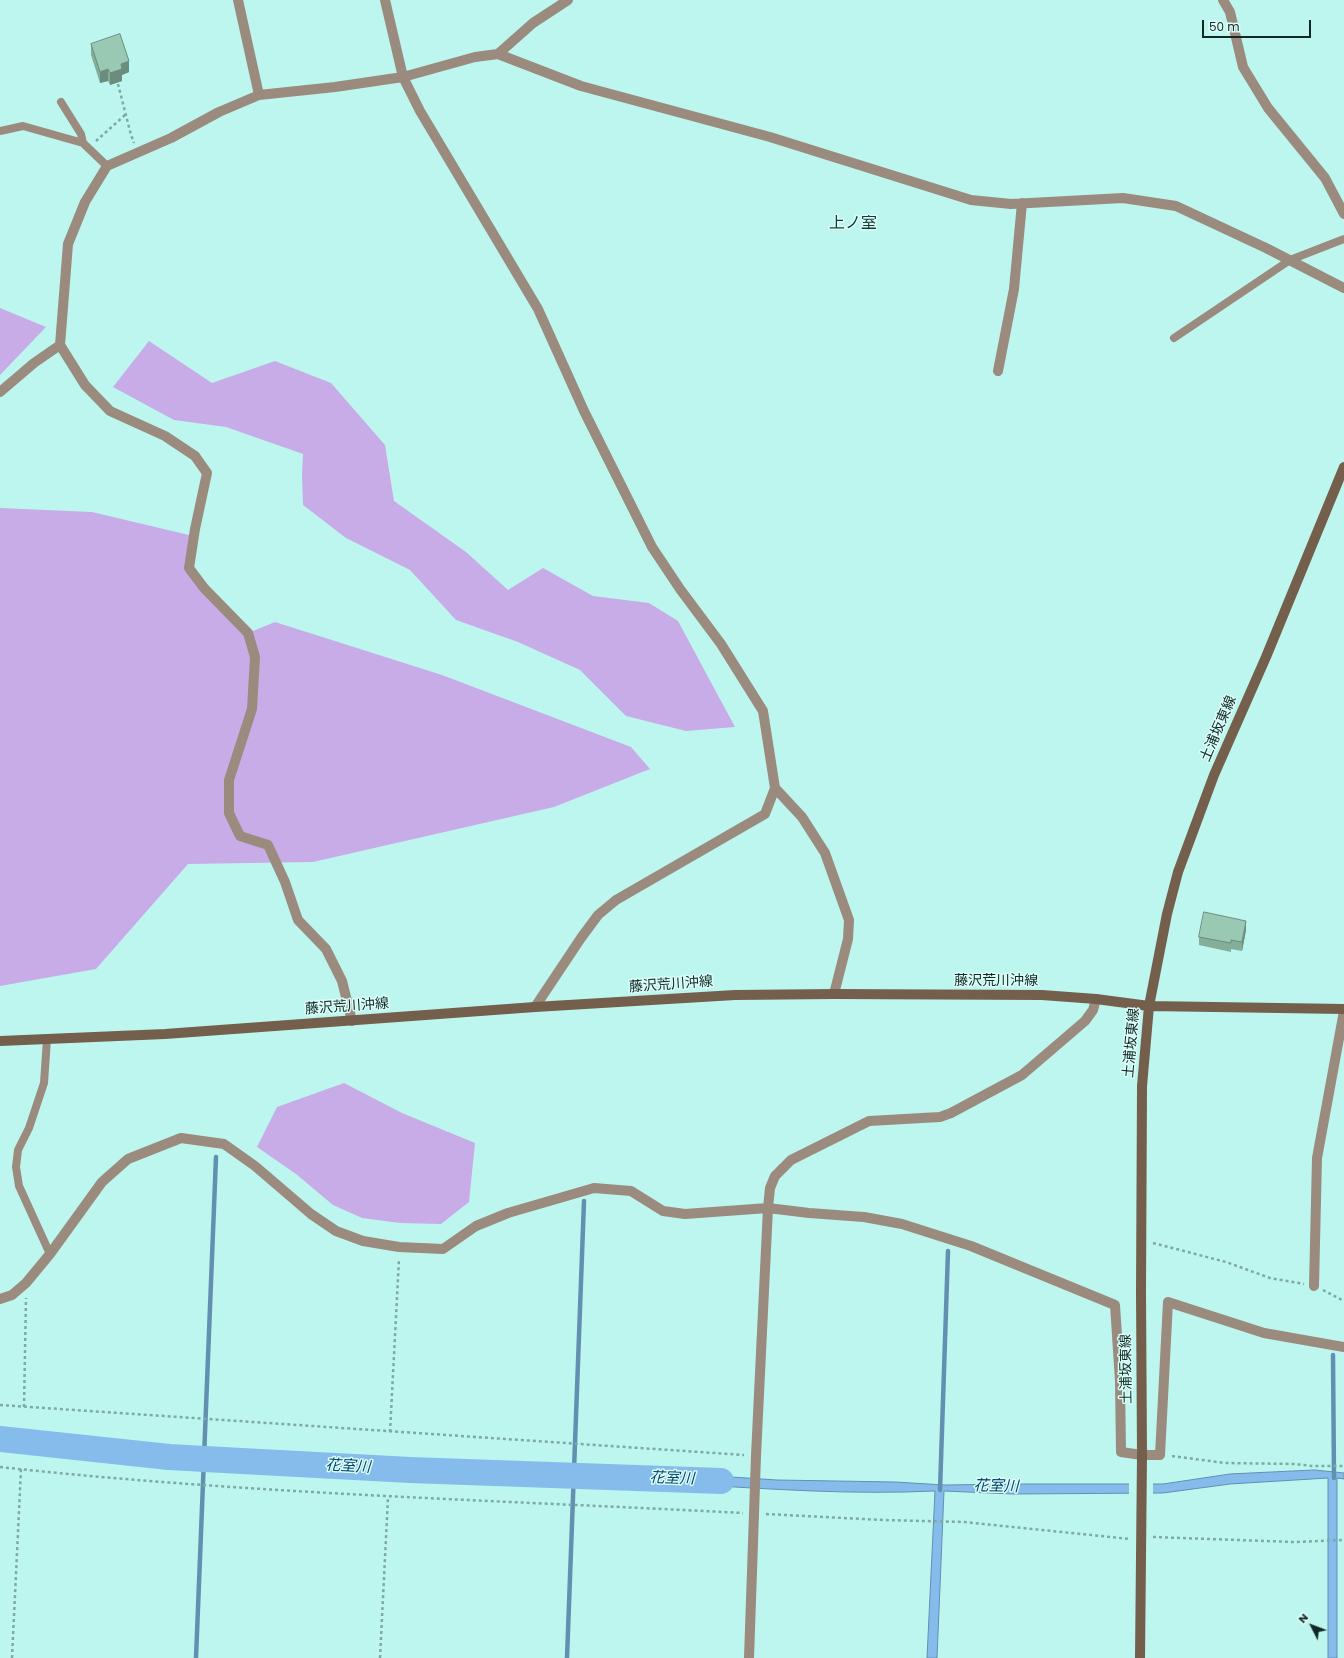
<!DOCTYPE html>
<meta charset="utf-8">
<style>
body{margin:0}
#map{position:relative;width:1344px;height:1658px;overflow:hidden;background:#bdf6ee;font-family:Poppins,sans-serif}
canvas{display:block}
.north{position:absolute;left:1292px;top:1606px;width:40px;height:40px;-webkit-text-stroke:3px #dcfef9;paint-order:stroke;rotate:312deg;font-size:11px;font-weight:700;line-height:16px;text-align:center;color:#112825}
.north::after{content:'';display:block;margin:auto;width:14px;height:18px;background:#112825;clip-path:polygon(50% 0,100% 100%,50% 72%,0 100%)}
.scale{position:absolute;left:1202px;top:20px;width:109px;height:18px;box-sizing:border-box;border:2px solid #112825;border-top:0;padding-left:5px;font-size:12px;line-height:14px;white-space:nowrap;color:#112825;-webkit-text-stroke:3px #dcfef9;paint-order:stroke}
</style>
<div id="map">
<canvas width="1344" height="1658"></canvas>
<div class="north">N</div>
<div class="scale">50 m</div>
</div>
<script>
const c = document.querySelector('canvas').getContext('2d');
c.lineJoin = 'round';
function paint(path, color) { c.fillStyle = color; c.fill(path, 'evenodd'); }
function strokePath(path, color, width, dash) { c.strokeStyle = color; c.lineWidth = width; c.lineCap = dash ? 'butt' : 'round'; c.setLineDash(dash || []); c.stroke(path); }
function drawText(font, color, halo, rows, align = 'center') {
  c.font = font + ' Poppins,"Noto Sans JP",sans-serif'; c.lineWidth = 3; c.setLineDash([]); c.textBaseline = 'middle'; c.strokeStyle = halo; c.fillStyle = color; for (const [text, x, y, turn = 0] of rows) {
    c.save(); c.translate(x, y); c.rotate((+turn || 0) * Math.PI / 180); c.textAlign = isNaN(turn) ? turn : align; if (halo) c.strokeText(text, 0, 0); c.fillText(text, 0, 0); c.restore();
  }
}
paint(new Path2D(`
 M0 308 46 327 0 375Z
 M149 341 212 383 275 361 331 383 385 445 394 501 466 552 508 590 543 568 593 596 649 603 678 621 735 727 686 731 626 716 580 670 518 642 456 620 410 570 346 538 303 505 302 475 303 454 226 427 174 420 113 387Z
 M0 508 92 512 189 535V568L248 633 275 622 442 675 631 747 650 769 554 807 313 862 188 864 96 969 0 986Z
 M344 1083 402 1113 475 1143 469 1202 441 1224 400 1223 362 1218 333 1205 296 1174 257 1147 277 1107Z`), '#c8ace8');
const water = new Path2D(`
 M1315 1470 1344 1473V1479L1337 1478V1658H1328V1478L1230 1484 1163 1493 1013 1494 944 1491 937 1658H927L935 1491C852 1495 768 1489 686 1484V1474L777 1480 895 1482 945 1485 1013 1484H1163L1230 1474Z`);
paint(water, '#85bcec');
strokePath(water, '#6290b0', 1);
paint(new Path2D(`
 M1129 1482H1153V1495L1129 1496Z`), '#bdf6ee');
strokePath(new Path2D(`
 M1333 1355 1334 1478
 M940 1490 948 1251
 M196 1658 216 1157
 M567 1658 584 1201`), '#6290b0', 4.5);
strokePath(new Path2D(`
 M0 1439 169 1457 205 1459 410 1470 721 1481`), '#85bcec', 26);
strokePath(new Path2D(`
 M118 84 131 135 134 143
 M96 141 125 115
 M1153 1243 1226 1262 1270 1278 1304 1284
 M1323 1290 1344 1301
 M0 1405 744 1455
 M24 1407 26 1298
 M390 1432 399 1259
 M1172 1456 1225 1463 1295 1464 1312 1466H1344
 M0 1467C247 1494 495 1500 743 1513
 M766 1514 883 1520 964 1522 1130 1539
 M1153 1537 1294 1542 1344 1540
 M12 1658 21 1469
 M380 1658 388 1498`), '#7eaaa4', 2.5, [3, 3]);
strokePath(new Path2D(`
 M61 102 81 134 83 143
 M0 131 23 126 83 143 107 166
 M1174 338 1290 260 1344 239
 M47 1039 44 1083 29 1128 18 1150 16 1167 19 1186 50 1254`), '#9a8b7e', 8);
strokePath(new Path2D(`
 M238 0 259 95
 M385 0 403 77 420 111 538 309 584 411 652 547 680 589 721 644 763 711 775 788 765 814 616 900 598 915 581 938 535 1007
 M1223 0 1230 12 1243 67 1268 108 1325 178 1344 214
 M498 54 533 23 568 0
 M60 345 85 385 110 411 165 436 195 456 207 473 195 529 189 568 204 588 248 633 255 657 252 709 229 780V813L240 836 268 845 285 882 298 920 326 949 342 981 352 1021
 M998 371 1014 289 1022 203
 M0 392 34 363 60 345 68 244 85 202 107 166 171 138 219 112 259 95 335 87 403 77 475 57 498 54 581 86 770 137 971 200 1011 204 1123 198 1176 206 1266 248 1344 288
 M775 788 802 817 825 853 849 920 848 939 834 994
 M1314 1286 1317 1158 1344 1011
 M0 1299 12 1295 26 1283 50 1254 102 1182 128 1159 181 1138 224 1144 255 1166 311 1214 336 1231 363 1241 399 1247 443 1249 476 1226 508 1213 594 1188 631 1191 663 1211 685 1214 768 1208 809 1213 864 1217 902 1224 971 1246 1115 1305 1120 1381 1121 1452 1142 1455H1160L1168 1302 1264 1333 1344 1347
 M749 1658 756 1456 768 1208 770 1188 775 1176 791 1160 869 1121 940 1117 951 1113 1022 1075 1085 1021 1093 1010 1096 999`), '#9a8b7e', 10);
strokePath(new Path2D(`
 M0 1041 165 1034 535 1007 735 995 834 994 1042 995 1096 999 1149 1006 1344 1009
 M1140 1658 1142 1455 1141 1293 1142 1086 1149 1006 1167 914 1178 872 1214 775 1266 657 1344 467`), '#745f4c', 10);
paint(new Path2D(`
 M91 44 129 72 122 75V81L110 85 108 81 100 83 91 55Z
 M1246 930 1242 951 1231 949V952L1199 945V937Z`), '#84ad9a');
paint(new Path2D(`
 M129 61V72L122 75V81L110 85V73L121 64Z
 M108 69V81L100 83V72Z
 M1246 921V930L1242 951V942Z`), '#6b8d7d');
const building = new Path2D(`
 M120 34 129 61 121 64 122 69 110 73 108 69 100 72 91 44Z
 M1204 912 1246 921 1242 942 1231 940V943L1199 937Z`);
paint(building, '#99c9b3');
strokePath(building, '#6b8d7d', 1);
drawText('14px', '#112825', '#dcfef9', [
 ["土浦坂東線",1219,729,-67],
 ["藤沢荒川沖線",996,981],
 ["藤沢荒川沖線",671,985,-4],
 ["藤沢荒川沖線",347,1007,-4],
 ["土浦坂東線",1132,1043,-85],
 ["土浦坂東線",1127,1369,-91]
]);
drawText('italic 15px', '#00426e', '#dcfef9', [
 ["花室川",348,1467,3],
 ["花室川",672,1479,2],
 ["花室川",996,1487,1]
]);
drawText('16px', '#113b37', '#dcfef9', [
 ["上ノ室",853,224]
]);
</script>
